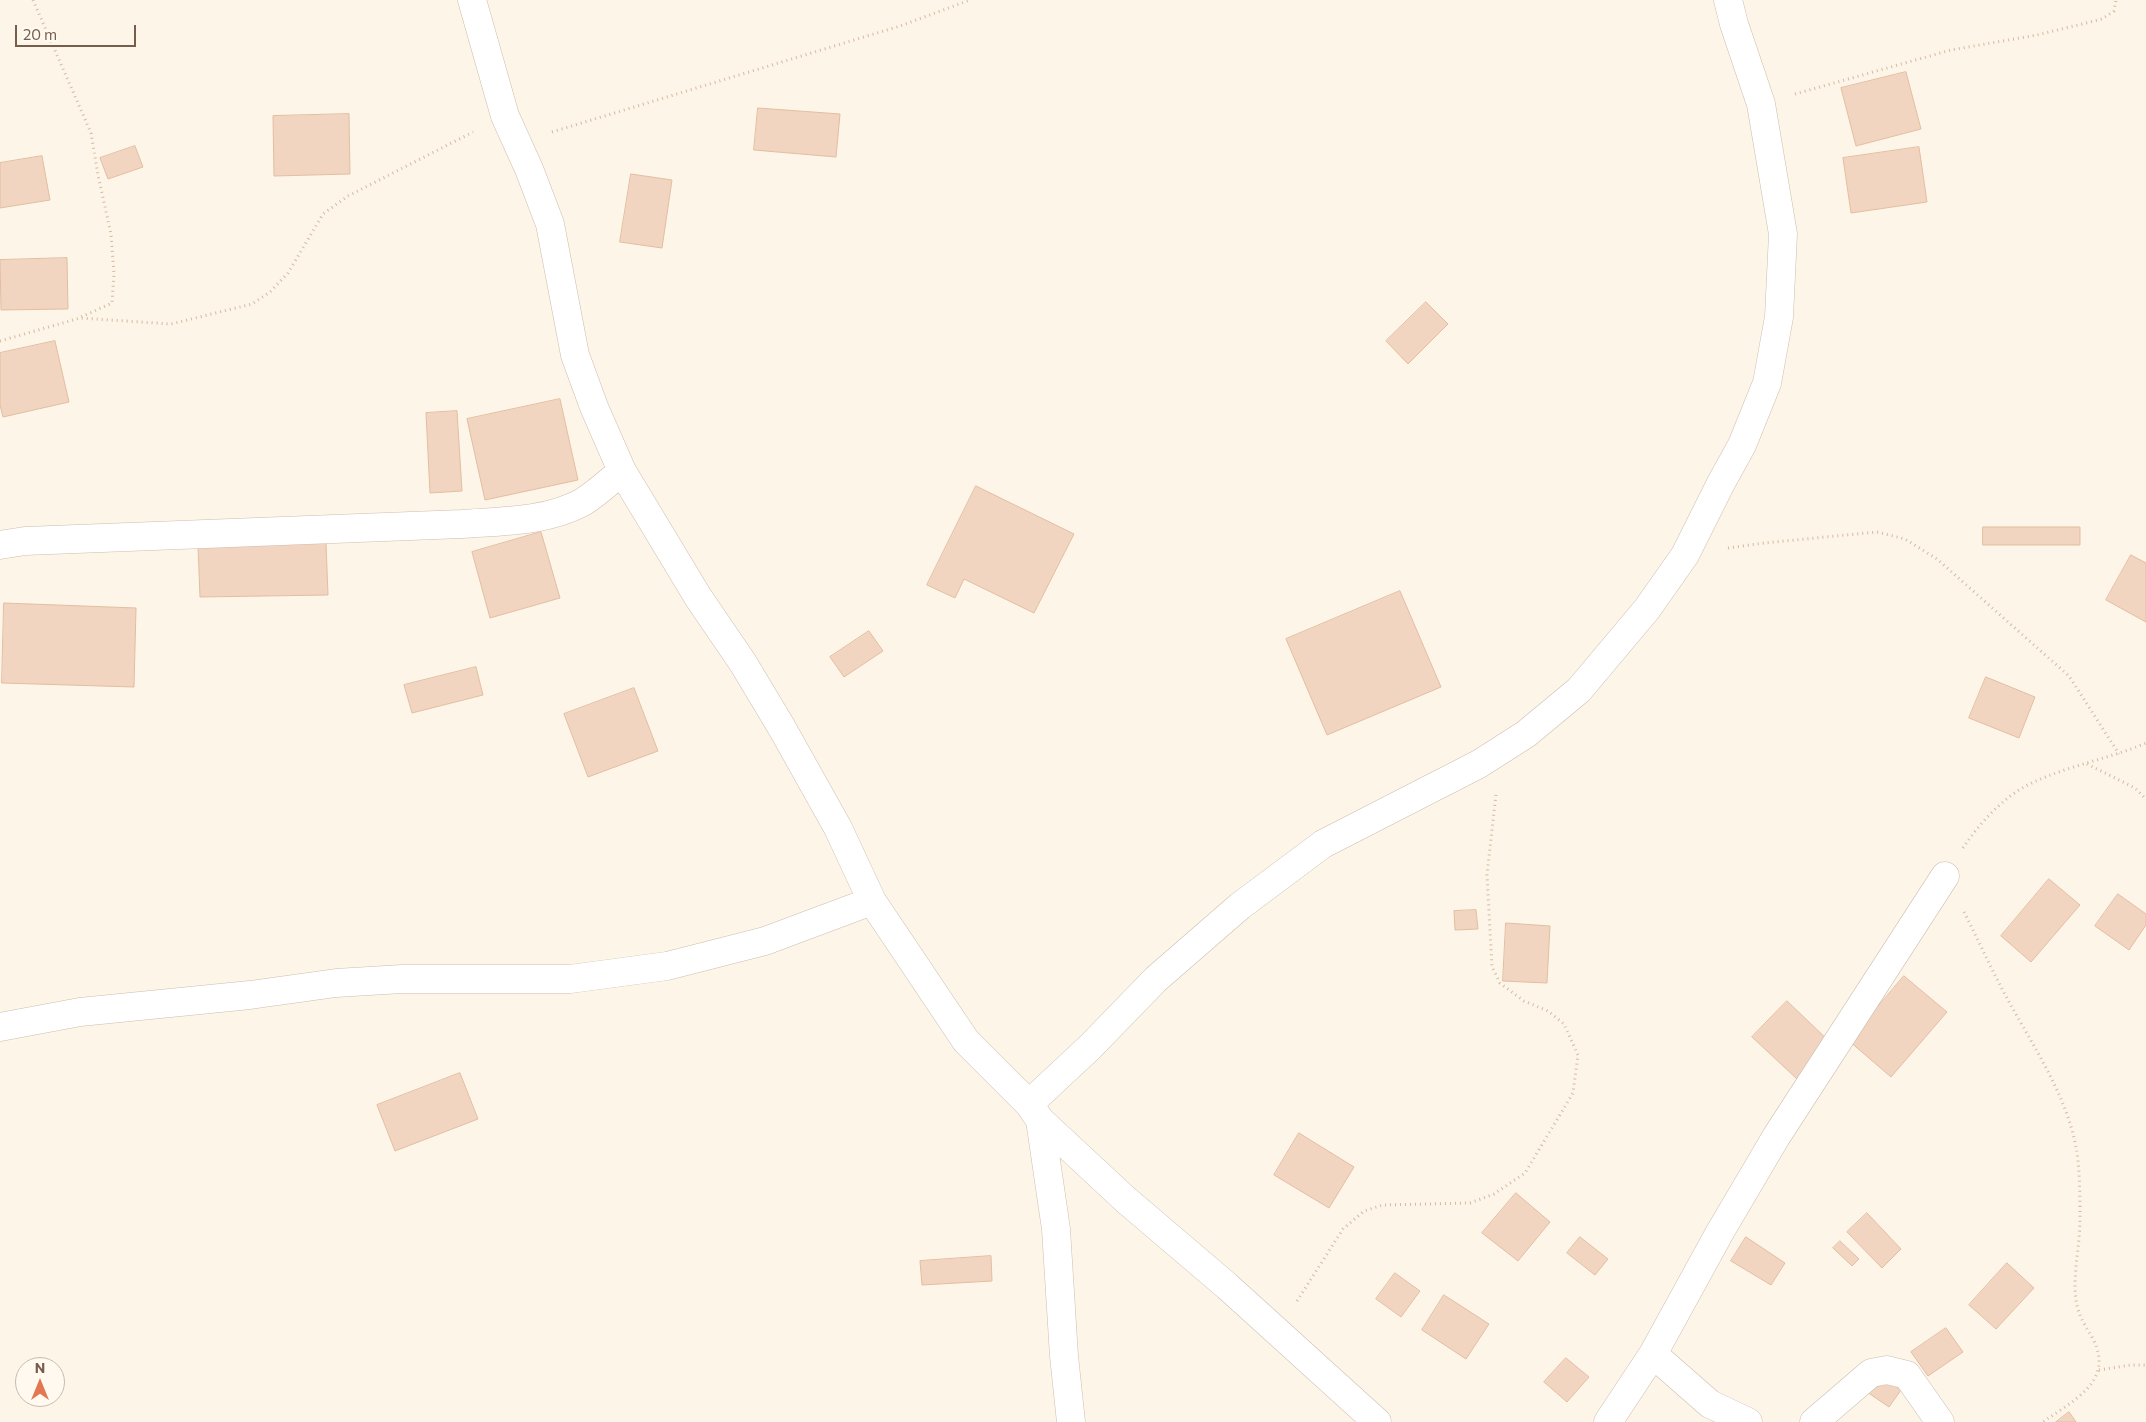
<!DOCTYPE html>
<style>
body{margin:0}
#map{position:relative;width:2146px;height:1422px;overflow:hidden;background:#fcf5e8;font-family:Commissioner,sans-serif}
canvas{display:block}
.north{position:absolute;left:15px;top:1357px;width:50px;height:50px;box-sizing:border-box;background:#fff9ef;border:1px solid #c8bbae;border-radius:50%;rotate:0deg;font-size:14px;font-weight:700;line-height:20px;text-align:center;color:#765d4c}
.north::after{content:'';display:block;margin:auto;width:18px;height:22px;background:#e37751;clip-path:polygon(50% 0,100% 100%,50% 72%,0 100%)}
.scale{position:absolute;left:15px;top:25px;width:121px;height:22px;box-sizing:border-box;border:2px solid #765d4c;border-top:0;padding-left:6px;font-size:15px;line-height:18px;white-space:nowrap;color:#765d4c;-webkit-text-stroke:4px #fff9ef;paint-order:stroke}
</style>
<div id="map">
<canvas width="2146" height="1422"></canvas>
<div class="north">N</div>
<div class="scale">20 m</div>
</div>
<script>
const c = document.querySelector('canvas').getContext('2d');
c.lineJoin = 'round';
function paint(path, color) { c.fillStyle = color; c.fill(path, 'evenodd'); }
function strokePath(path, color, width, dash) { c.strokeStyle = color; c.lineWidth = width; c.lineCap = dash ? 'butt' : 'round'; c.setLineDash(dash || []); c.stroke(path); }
const building = new Path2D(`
 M1906 72 1921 129 1856 146 1841 88Z
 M758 108 840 114 836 157 754 150Z
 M349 114 350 174 274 176 273 116Z
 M135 146 143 167 108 179 100 158Z
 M1919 147 1927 202 1851 213 1843 158Z
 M42 156 50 200 0 208V163Z
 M631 174 672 180 662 248 620 242Z
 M67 258 68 309 1 310 0 260Z
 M1426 302 1448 324 1408 364 1386 341Z
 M55 341 69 402 3 417 0 405V353Z
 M560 399 578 480 485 500 467 419Z
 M457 411 462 491 430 493 426 413Z
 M976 486 1074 534 1034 613 964 579 955 598 927 585Z
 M1983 527H2080V545H1983Z
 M541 532 560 598 490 618 472 552Z
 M326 543 328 595 200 597 198 546Z
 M2131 555 2146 563V622L2106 600Z
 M1400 591 1441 687 1327 735 1286 639Z
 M4 603 136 608 134 687 2 683Z
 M869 631 883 651 844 677 830 657Z
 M476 667 483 695 412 713 404 685Z
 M1986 677 2035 697 2019 738 1969 718Z
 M634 688 658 751 588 777 564 714Z
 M2049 879 2080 905 2031 962 2001 936Z
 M2118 894 2146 914V925L2129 950 2095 926Z
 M1476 910 1478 929 1455 930 1454 911Z
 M1506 923 1550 926 1547 983 1503 981Z
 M1904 976 1947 1012 1891 1077 1849 1041Z
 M1787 1001 1831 1043 1797 1079 1752 1037Z
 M460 1073 478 1119 395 1151 377 1105Z
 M1299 1133 1354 1167 1329 1208 1274 1175Z
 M1516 1193 1550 1222 1518 1261 1482 1233Z
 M1867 1213 1901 1249 1882 1268 1847 1232Z
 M1580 1237 1608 1259 1595 1275 1567 1253Z
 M1746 1237 1785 1263 1771 1285 1731 1261Z
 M1840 1241 1859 1259 1852 1266 1833 1248Z
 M991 1256 992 1281 922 1285 920 1261Z
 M2007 1263 2034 1288 1996 1329 1969 1305Z
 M1395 1273 1420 1291 1401 1317 1376 1299Z
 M1444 1295 1489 1324 1466 1359 1422 1330Z
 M1946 1328 1963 1352 1928 1376 1911 1352Z
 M1566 1358 1589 1377 1567 1402 1544 1382Z
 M1880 1374 1901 1390 1889 1407 1867 1392Z
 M2069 1412 2076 1422H2056Z`);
paint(building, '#f1d5c0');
strokePath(building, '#e3bda1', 1);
const street = new Path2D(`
 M472 0 505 116 529 169 550 224 575 355 594 407 622 471 698 597 743 663 782 728 838 828 872 901 966 1041 1029 1104 1040 1120 1126 1200 1227 1286 1377 1422
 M0 545 25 541 462 524C502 521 546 522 583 502 597 493 610 481 622 471
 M0 1027 80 1012 250 995 336 983 402 979H570L667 966 765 941 872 901
 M1029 1104 1090 1047 1156 979 1240 906 1323 844 1479 764 1526 734 1579 690 1647 609 1685 555 1721 483 1742 445 1767 383 1779 317 1783 234 1761 104 1734 24 1728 0
 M1040 1120 1056 1229 1064 1356 1071 1422
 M1653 1354 1710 1404 1748 1422
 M1608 1422 1653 1354 1720 1232 1776 1137 1945 876
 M1814 1422 1871 1373 1887 1370 1907 1375 1940 1422`);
strokePath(street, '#cebdae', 29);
strokePath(new Path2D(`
 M33 0 91 133 98 175 111 234 114 274 112 303 81 317
 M1795 94 1951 50 2037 35 2082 24 2102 19 2114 11 2116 0
 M552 132 900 26 970 0
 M0 341 80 318 171 324 252 304 270 292 288 273 323 214 348 196 473 132
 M1728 548 1764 543 1877 532 1905 539 1937 559 2069 676 2119 754
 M2087 764 2135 788 2146 799
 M1963 848C1977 827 1997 804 2019 790 2055 768 2107 760 2146 743
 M1964 912C1979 941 1992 971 2008 1000 2033 1046 2066 1094 2076 1147 2080 1168 2080 1197 2080 1219 2080 1241 2075 1264 2075 1287 2076 1313 2081 1318 2093 1339 2115 1382 2072 1401 2043 1422
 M1297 1301 1343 1229 1364 1211 1383 1205 1470 1203 1494 1194 1525 1173 1573 1093 1578 1055 1564 1024 1548 1011 1524 1001 1500 983 1492 967 1487 875 1496 794
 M2099 1370 2131 1365H2146`), '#d6b9a3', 3, [1, 4]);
strokePath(street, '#fff', 28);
</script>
